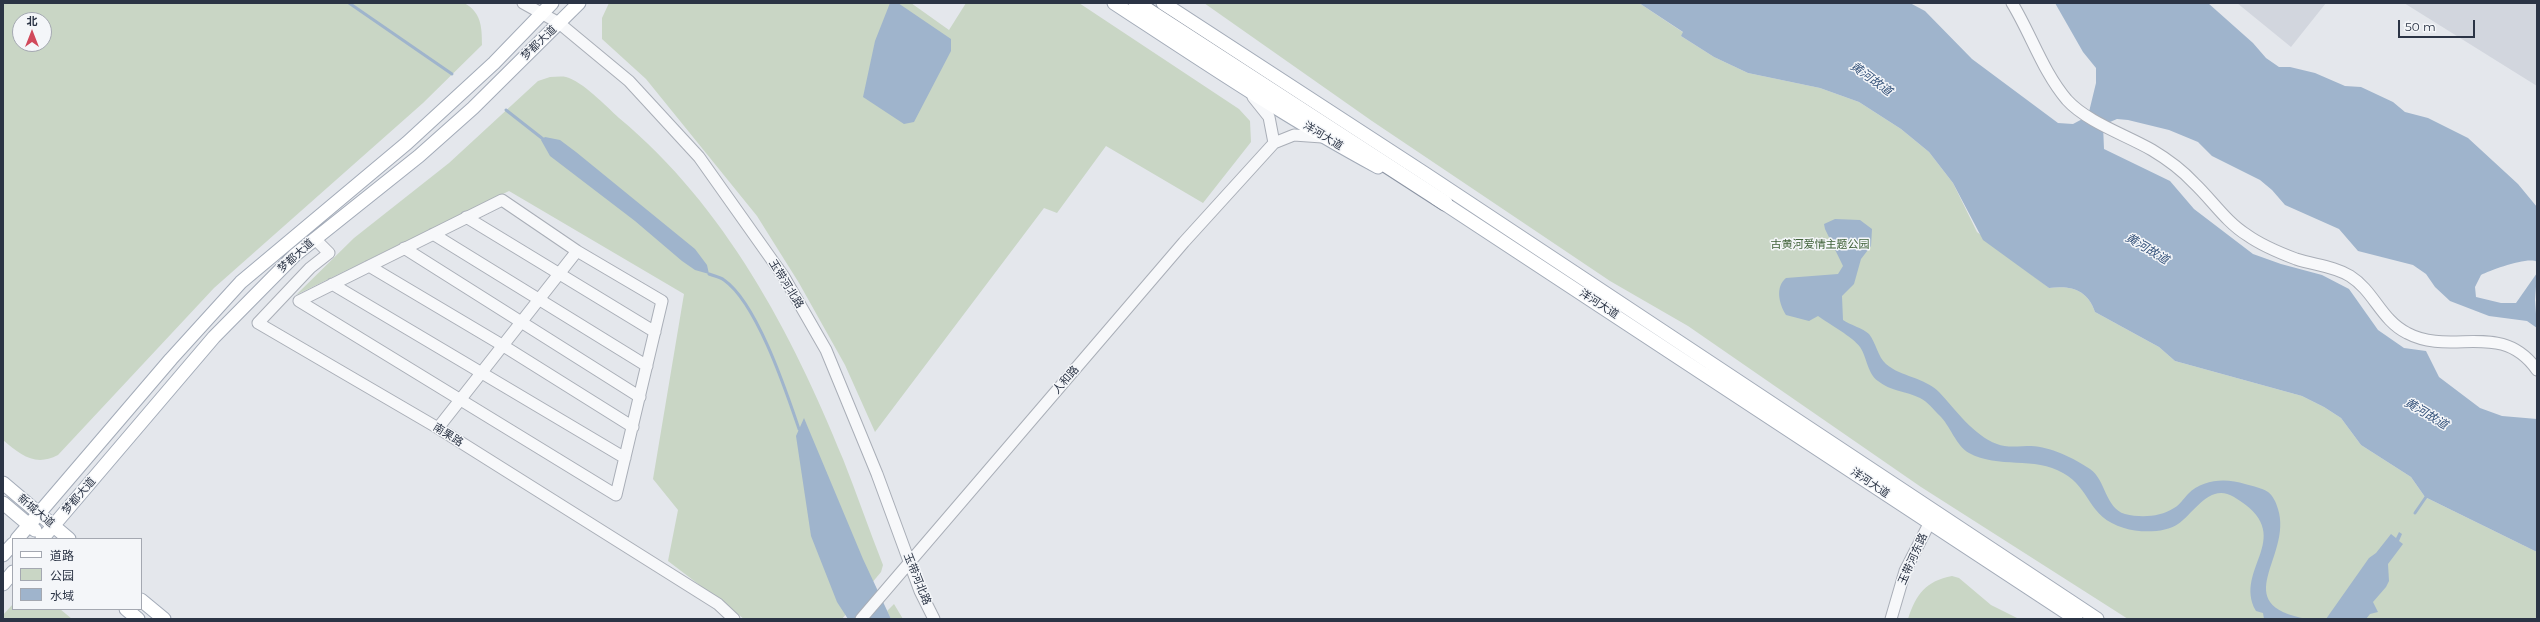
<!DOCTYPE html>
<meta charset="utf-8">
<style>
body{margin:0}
#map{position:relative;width:2540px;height:622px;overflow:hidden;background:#e4e7ec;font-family:Montserrat,"Noto Sans SC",sans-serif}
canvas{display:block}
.frame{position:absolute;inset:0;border:4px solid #2b3445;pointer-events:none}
.legend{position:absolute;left:12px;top:538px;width:130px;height:72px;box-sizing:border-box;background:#f4f6f9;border:1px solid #a4a8b1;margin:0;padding:5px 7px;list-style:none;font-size:12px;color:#2b3445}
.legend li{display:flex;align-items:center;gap:8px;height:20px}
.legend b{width:20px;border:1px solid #a4a8b1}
.north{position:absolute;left:12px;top:12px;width:40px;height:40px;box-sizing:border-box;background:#f4f6f9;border:1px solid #a4a8b1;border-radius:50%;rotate:0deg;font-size:11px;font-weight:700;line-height:16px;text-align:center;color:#2b3445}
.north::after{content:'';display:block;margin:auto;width:14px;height:18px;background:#d1495b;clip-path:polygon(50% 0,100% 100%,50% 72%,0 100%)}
.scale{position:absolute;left:2398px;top:20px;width:77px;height:18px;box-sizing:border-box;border:2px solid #2b3445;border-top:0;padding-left:5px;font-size:12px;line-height:14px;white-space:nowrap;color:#2b3445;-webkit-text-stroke:3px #f4f6f9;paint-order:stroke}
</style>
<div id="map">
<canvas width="2540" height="622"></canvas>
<div class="frame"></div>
<ul class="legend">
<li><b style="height:5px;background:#fff"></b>道路</li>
<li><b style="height:11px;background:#c9d6c5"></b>公园</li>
<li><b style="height:11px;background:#9fb4cc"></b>水域</li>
</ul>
<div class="north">北</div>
<div class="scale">50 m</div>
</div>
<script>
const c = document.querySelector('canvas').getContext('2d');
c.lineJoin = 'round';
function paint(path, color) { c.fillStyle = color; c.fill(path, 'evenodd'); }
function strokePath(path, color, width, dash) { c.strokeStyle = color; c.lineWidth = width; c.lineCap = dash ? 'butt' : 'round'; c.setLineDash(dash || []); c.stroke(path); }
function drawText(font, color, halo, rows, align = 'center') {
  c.font = font + ' Montserrat,"Noto Sans SC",sans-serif'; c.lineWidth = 3; c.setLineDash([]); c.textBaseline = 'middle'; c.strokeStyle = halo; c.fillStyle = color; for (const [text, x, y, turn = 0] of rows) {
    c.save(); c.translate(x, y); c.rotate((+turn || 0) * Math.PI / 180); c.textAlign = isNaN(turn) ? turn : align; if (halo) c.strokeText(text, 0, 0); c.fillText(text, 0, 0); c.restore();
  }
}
paint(new Path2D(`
 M2237 3H2326L2291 47Z
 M2404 3H2537V86Z`), '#d2d6de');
paint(new Path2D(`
 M3 3H464C481 12 482 26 482 45L423 103 214 288 58 455C35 467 21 455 3 440ZM20 20H44V44H20Z
 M609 3H911L949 30 966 3H1079L1239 109 1250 121 1251 142 1203 203 1106 146 1057 213 1044 208 875 432 845 365 799 283 757 216 646 79 602 39V18Z
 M1204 3H1639L1684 33 1681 36 1714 57 1748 73 1820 88 1859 102 1901 129 1929 152 1953 183 1977 232 2049 288C2071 285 2088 290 2095 312L2159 347 2175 361 2302 396 2324 407 2341 418 2361 445 2411 477 2425 497 2537 552V619H2128L1921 487 1688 326 1610 281 1372 121Z
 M550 77C555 77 561 76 566 77 582 81 606 106 619 118 725 206 792 333 843 459 857 494 869 530 883 565L881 572 842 619H744L668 561 678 510 653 479 684 294 509 191 296 295 354 238 449 163 538 81Z
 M1952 576 1959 578 1991 605 2019 619H1908C1916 594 1926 581 1952 576Z
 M13 604V609H60L72 619H3V615Z
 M894 604 903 619H891L887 611Z`), '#c9d6c5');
paint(new Path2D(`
 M890 3H898L951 39V51L914 122 904 124 863 97 875 41Z
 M1639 3H1910L1925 11 1972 59 2058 123 2073 124 2088 116 2096 83V68L2083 52 2055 3H2208L2253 43 2266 58 2279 67H2290L2315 73 2345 86 2361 87 2393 102 2405 112 2428 118 2468 138 2518 184 2537 207V262C2529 256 2491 270 2481 275L2475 287 2476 297 2501 303H2516L2537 273 2535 300 2537 328 2527 321 2489 316 2450 301 2435 287 2426 274 2413 265 2358 251 2339 229 2285 205 2272 190 2260 180 2212 156 2198 142 2169 130 2128 120 2117 119 2103 125 2104 149 2170 181 2194 209 2253 254 2281 264 2322 275 2349 289 2378 330 2404 348 2426 351 2439 377 2480 408 2502 416 2537 419V552L2425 497 2411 477 2361 445 2341 418 2324 407 2302 396 2175 361 2159 347 2095 312C2088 290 2071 285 2049 288L1983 240 1953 183 1929 152 1901 129 1859 102 1820 88 1748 73 1714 57 1681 36 1683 32Z
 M545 137 560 140 576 152 695 249 707 265 709 274 695 270 682 261 635 221 550 156 541 140Z
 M1835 219 1860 220 1872 229 1871 246 1861 259 1854 284 1842 296 1843 320C1850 325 1863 328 1869 334 1876 343 1878 357 1886 364 1901 377 1924 377 1939 392 1956 410 1973 435 1997 444 2006 448 2020 446 2031 446 2051 447 2074 458 2090 469 2106 480 2105 508 2125 514 2141 518 2160 517 2174 508 2180 505 2183 499 2188 494 2203 479 2226 478 2245 484 2252 486 2262 488 2268 492 2273 496 2276 502 2278 509 2293 557 2226 604 2307 619H2264L2263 613 2256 611C2232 568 2300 536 2234 497 2210 482 2195 512 2178 524 2166 533 2139 533 2124 528 2087 517 2091 488 2063 473 2035 456 1998 469 1969 453 1956 446 1950 425 1939 415 1934 410 1927 401 1920 398 1906 391 1890 391 1878 381 1867 373 1867 357 1860 347 1853 337 1829 324 1818 316L1809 321 1786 315C1779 304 1775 287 1786 278L1838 274 1843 266 1825 229 1824 224Z
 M804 418 863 559 891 619H848L837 602 811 536 796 436Z
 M2399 532 2402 534 2399 541 2403 544 2388 564 2389 581 2386 587 2373 602 2378 612 2370 614 2366 619H2326L2369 558 2376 553 2391 534 2396 538Z`), '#9fb4cc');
strokePath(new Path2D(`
 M349 3 452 74
 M506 110 543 139
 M709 274C714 276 720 277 724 280 757 303 786 391 799 429
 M2415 513 2428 494`), '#9fb4cc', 3);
const minor = new Path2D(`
 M523 3 559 23 629 81 699 157 784 277 826 350 877 474 920 591 934 619
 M2012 3C2031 34 2043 72 2067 100 2087 122 2126 135 2152 150 2167 159 2182 170 2194 183 2212 200 2226 222 2247 235 2261 245 2280 253 2296 259 2314 265 2334 266 2350 276 2374 291 2381 320 2407 333 2452 357 2501 319 2537 370
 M1253 97 1269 117 1274 143 1294 135 1322 137
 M502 200 577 251 662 301 616 495 299 301Z
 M466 217 655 332
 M433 234 647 366
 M315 239 329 253 310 268 258 323 438 428 718 604 734 619
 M404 248 640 397
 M369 266 502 345 633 427
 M332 284 625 458
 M438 428 577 251
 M861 619 1184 242 1274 143
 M1891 619 1905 571 1930 522`);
const major = new Path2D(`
 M1114 3C1201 60 1287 118 1378 167
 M1163 3 1424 173 2097 619
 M1436 198 2076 619
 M3 483 69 539
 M3 503 35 530
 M17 539 171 359 241 282 407 143 494 63 552 3
 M42 539 214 337 295 255 419 156 473 108 579 3
 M3 555 13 544
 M3 584 13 572
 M141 600 164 619
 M126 609 138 619`);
const highway = new Path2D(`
 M1136 3 1445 203`);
strokePath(minor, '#a9aeb7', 13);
strokePath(major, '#a3abb8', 15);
strokePath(highway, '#8b94a3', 17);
strokePath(minor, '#f7f8fa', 11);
strokePath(major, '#fff', 13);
strokePath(highway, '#fff', 15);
drawText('11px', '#2b3445', '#f4f6f9', [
 ["梦都大道",539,43,-44],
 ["洋河大道",1323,136,31],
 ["梦都大道",296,256,-42],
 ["玉带河北路",786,284,58],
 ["洋河大道",1599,304,33],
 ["人和路",1066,380,-49],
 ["南果路",448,435,32],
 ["洋河大道",1870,483,34],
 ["梦都大道",79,496,-49],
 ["新城大道",36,511,40],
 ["玉带河东路",1913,559,-66],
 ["玉带河北路",917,579,68]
]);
drawText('11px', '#3f6138', '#f4f6f9', [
 ["古黄河爱情主题公园",1820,245]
]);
drawText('italic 12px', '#34527a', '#f4f6f9', [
 ["黄河故道",1871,79,36],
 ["黄河故道",2147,249,31],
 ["黄河故道",2426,414,31]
]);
</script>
